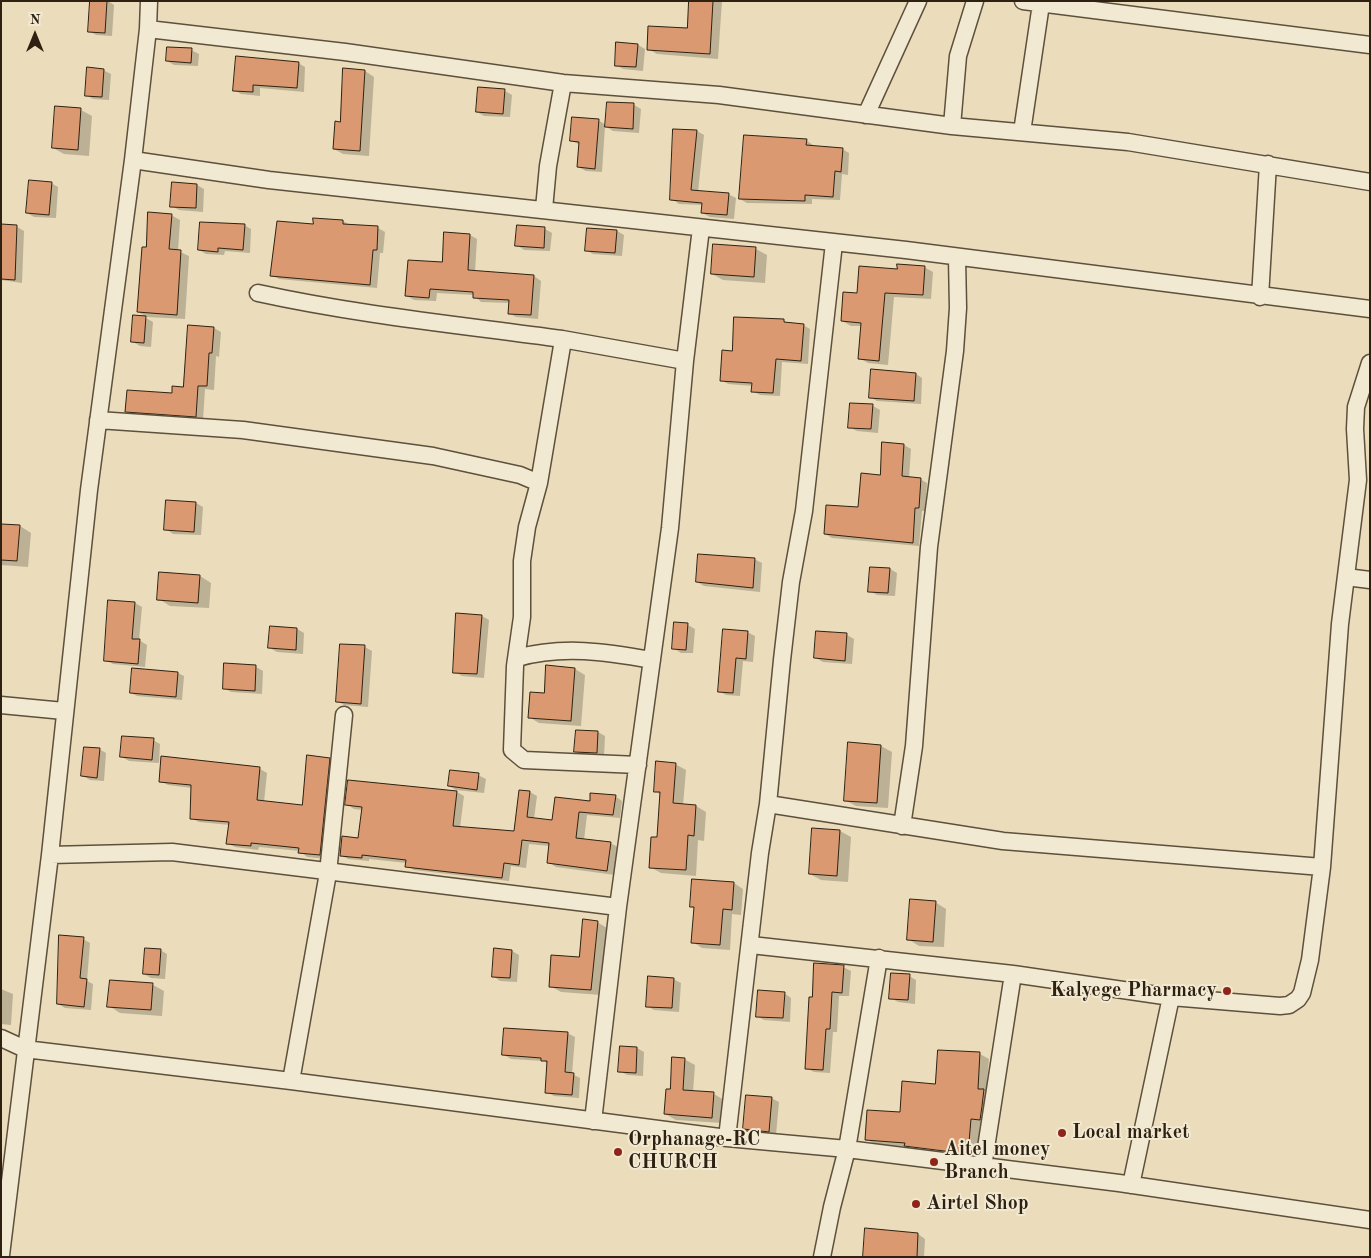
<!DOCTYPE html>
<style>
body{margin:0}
#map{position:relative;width:1371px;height:1258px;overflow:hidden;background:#ebddbb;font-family:"Old Standard TT",serif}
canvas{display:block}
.frame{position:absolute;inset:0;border:2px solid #2e2112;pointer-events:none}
.north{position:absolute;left:10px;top:10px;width:50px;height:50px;-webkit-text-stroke:4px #f2e9d3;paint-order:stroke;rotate:0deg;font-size:14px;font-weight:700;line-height:20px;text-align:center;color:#2e2112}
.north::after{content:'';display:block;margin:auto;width:18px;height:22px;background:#2e2112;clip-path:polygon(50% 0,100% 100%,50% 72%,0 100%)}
</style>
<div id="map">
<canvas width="1371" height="1258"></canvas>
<div class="frame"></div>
<div class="north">N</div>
</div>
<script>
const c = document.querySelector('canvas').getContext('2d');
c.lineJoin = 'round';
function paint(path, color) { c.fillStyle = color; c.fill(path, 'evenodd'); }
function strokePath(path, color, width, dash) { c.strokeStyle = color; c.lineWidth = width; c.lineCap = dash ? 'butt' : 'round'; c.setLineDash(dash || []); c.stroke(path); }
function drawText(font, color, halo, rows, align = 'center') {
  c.font = font + ' "Old Standard TT",serif'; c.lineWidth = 4; c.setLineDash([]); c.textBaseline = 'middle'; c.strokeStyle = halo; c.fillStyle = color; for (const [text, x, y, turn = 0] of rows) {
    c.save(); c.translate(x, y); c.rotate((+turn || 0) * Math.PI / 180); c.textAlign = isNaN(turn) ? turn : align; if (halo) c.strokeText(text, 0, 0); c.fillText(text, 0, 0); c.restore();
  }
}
paint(new Path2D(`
 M91 1H108L114 5 112 36 96 35 89 31Z
 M690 1H722L718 59 657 54 648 49 688 30Z
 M638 45 645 49 643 71 623 69 616 65Z
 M191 50 199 54 198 66 174 65 167 61Z
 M298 63 305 67 304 92 260 88V96L241 94 234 90Z
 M103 70 111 74 109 100 93 99 86 95Z
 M344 70 365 71 374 77 369 156 343 154 334 149 341 123Z
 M505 91 512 95 510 117 484 116 477 112Z
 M608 103 634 105 641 109 639 133 613 131 605 126 602 172 586 171 578 167 580 145 572 141 598 120 606 125Z
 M81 110 92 116 89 156 64 154 53 148Z
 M697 131 704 135 698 192 728 194 736 198 734 219 710 217 702 213 703 205 679 204 672 199Z
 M806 140 813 145V147L842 149 849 153 848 175 842 174 840 200 812 199V204L747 203 740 199Z
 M51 183 58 187 56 218 34 217 27 213Z
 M173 183 197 185 204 189 203 212 179 210 172 206Z
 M171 215 180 220 178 251 189 256 185 319 147 317 138 312 147 248Z
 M343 221 350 225 378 228 385 232 383 253H380L377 288 279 279 272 275 314 225Z
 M244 225 251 229 250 253 225 251 224 255 206 254 199 250Z
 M17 227 24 231 22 283 1 280V238Z
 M545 229 552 233 550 251 524 250 517 245Z
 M617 231 624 235 622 256 593 254 586 250Z
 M445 234 470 235 477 239 475 272 534 276 541 281 538 319 516 317 509 313 510 303 481 302 474 295 437 293 436 301 414 300 407 296 443 264Z
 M756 249 767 255 765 283 723 280 712 274Z
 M924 267 933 272 931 299 894 297 888 365 868 363 859 358 862 326H851L842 321 858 294 898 270Z
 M146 318 153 322 151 347 140 346 133 342Z
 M735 319 784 321 790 324 803 325 810 329 808 364 782 362 780 396 760 395 752 391 753 386 728 384 721 380 733 352Z
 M214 328 221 332 219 357 216 356 214 390 205 389 203 420 133 415 126 411 173 395 184 388Z
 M872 371 916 374 922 378 921 404 877 401 870 397Z
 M873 406 880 410 878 433 857 431 849 427Z
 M904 445 911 449 909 478 920 479 927 483 925 511H922L919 546 832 538 825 534 860 508Z
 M196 503 203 507 201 535 173 534 166 529Z
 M1 525 20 526 31 533 28 567 1 565Z
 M754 559 762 563 760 592 704 586 697 582Z
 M890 569 897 573 895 596 877 595 870 591Z
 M160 573 200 576 211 583 209 608 170 606 159 599Z
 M135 603 142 607 139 640 147 645 145 667 113 664 106 660Z
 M482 616 489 620 484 678 462 676 455 672Z
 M675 624 688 625 695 629 693 653H681L673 648Z
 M297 629 304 633 303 654 277 652 270 648Z
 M747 632 755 636 753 662 743 661 740 696 726 695 719 691Z
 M817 633 847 635 854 639 852 664 823 662 816 658Z
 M365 647 372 651 368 707 344 705 337 701Z
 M226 665 256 667 263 671 262 694 231 692 224 688Z
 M575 669 585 675 581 726 539 723 529 717 545 694Z
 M178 673 184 676 182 700 137 696 131 693Z
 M598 732 605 736 604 757 583 756 576 752Z
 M153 740 160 744 159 763 129 761 122 757Z
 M881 746 892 752 888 808 856 806 845 800Z
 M99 749 106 753 104 781 90 780 83 776Z
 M329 759 337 763 327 859 307 857 300 851 259 847 258 850 235 847 227 843 230 825 199 822 191 818 192 788 168 785 160 781 260 769 267 773 264 802 303 807Z
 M675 764 686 770 683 805 696 806 706 812 704 841 698 840 696 876 661 873 650 867 658 839 661 795 655 791Z
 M478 775 486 779 484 793 456 790 449 786Z
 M457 792 464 796 460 828 515 833 530 792 537 796 534 819 553 821 591 802 615 796 622 801 620 818 587 815 584 840 610 843 618 847 615 875 556 867 548 862 550 846 529 844 526 868 511 866 509 881 414 870 407 866V863L369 859V861L348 859 341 855 359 840 363 810 354 809 346 804Z
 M840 831 851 837 848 882 821 880 810 874Z
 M734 883 743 889 741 915 732 914 730 950 702 948 693 942 695 909 691 906Z
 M935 902 946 909 944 947 919 946 908 939Z
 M597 922 607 928 601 995 561 992 550 986 580 958Z
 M83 939 90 943 87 981 93 984 91 1010 65 1008 58 1004Z
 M160 950 167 954 165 979 151 978 144 974Z
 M512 951 519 955 517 982 500 981 493 976Z
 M843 967 851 971 849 996H839L837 1032H833L830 1073 814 1072 806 1068 813 999Z
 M909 976 916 980 915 1004 898 1002 891 998Z
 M673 979 681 983 679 1012 654 1010 647 1006Z
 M153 985 164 991 162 1016 120 1013 109 1006Z
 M1 989 13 994 11 1025 1 1024Z
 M784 993 791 998 790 1022 764 1020 757 1016Z
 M567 1033 575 1037 572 1074 580 1078 579 1098 554 1096 547 1092 548 1064 544 1061 511 1059 504 1055Z
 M622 1047 637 1048 644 1052 643 1076 627 1075 620 1071Z
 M980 1054 989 1059 986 1093 989 1124H980L977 1158 915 1151 908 1147 875 1144 866 1139Z
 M684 1059 695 1065 693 1092 714 1094 724 1100 722 1123 676 1120 665 1114 671 1091Z
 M771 1098 779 1102 776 1135 751 1133 744 1129Z
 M866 1229 918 1234 925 1239 924 1257H864Z`), '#0003');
const building = new Path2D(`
 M90 1H107L105 33 88 32Z
 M689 1H713L710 54 647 50 648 26 687 28Z
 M616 42 638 44 636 67 615 66Z
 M167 47 192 48 191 63 166 61Z
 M236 56 299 62 297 88 253 85V92L233 91Z
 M87 67 104 69 102 97 85 96Z
 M343 68 365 70 360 151 333 149 335 121 340 122Z
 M478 87 505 89 503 114 476 112Z
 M607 102 634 103 633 129 605 127Z
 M55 106 81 108 78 150 52 148Z
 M572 117 599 119 595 169 577 167 579 142 570 141Z
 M673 129 697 130 691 190 729 193 727 215 701 213 702 203 670 200Z
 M744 135 807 139 806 145 843 148 841 172 835 171 833 197 805 195V201L739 199Z
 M29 180 52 182 49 215 26 213Z
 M172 182 197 184 196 208 170 207Z
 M148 212 172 214 169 249 181 250 177 315 137 312 142 247H146Z
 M313 218 343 220V224L378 226 377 250H373L370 285 270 276 277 221 313 224Z
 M200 222 245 224 243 250 218 248V252L198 250Z
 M1 224 17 225 15 280 1 279Z
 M517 225 545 227 544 248 515 246Z
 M587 228 617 230 615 253 585 251Z
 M444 232 470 234 468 270 534 275 531 315 508 314 509 300 473 298V292L430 289 429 298 405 296 408 260 442 262Z
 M713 244 756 247 754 277 711 274Z
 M897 264 925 266 923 295 885 293 879 361 858 359 861 323 841 321 843 292 857 293 859 266 897 269Z
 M133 315 146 316 144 343 131 342Z
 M734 317 784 319V322L804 324 801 361 776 359 773 393 751 392 752 383 720 381 722 350 732 351Z
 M188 325 214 327 212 353H209L207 386H198L196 417 125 412 127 390 172 393V386L183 387Z
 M871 369 916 373 914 401 869 398Z
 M850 403 873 404 871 429 848 428Z
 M882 442 904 444 902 476 921 478 919 508H915L913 543 824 534 826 505 858 507 861 473 880 475Z
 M166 500 196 502 194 532 164 530Z
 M1 524 20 525 17 561 1 560Z
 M698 554 755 558 753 588 696 582Z
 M870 567 890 568 888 593 868 592Z
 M159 572 200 575 198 603 157 600Z
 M108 600 135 602 132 639H140L138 664 104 661Z
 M456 613 482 615 477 674 453 673Z
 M674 622 688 623 686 650 672 649Z
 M270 626 297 628 296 650 268 648Z
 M723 629 748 631 746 659 736 658 733 693 718 692Z
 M816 631 847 633 845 661 814 658Z
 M340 644 365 645 361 704 336 702Z
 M224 663 256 665 255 691 223 689Z
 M546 665 575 668 571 721 528 718 530 692 544 693Z
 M132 668 178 672 176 697 130 693Z
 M576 730 598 731 597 753 574 752Z
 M122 736 154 738 152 760 120 757Z
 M848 742 881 745 877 803 844 801Z
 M84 747 100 748 97 778 81 776Z
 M307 755 330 758 320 855 298 853 299 848 251 843V846L226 844 229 822 190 819 191 785 159 782 161 756 260 767 257 800 302 805Z
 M656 761 676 763 673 803 696 805 694 836 688 835 686 870 649 868 651 837H657L660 792H654Z
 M450 770 479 773 477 790 448 786Z
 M348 780 457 791 453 826 514 831 519 790 530 791 527 817 552 820 555 797 590 801V793L616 795 613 815 579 812 576 838 611 842 607 871 547 863 549 843 522 840 519 865 504 863 502 878 405 867 406 860 362 855V858L340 856 342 836 358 838 362 807 345 805Z
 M812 828 840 830 837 876 809 874Z
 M692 879 734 882 732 910 723 909 720 945 691 943 694 907H690Z
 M910 899 936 901 933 942 907 940Z
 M583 919 598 921 591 990 549 987 551 955 579 957Z
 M59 935 84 937 80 978 87 979 84 1007 57 1004Z
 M145 948 161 949 159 975 143 974Z
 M494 948 512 950 510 978 492 977Z
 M814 963 844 965 842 993 832 992 830 1029H826L823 1070 805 1069 809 997H812Z
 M891 973 910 974 908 1000 889 999Z
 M648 976 674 978 672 1008 646 1007Z
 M110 980 153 983 151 1010 107 1007Z
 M758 990 785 992 783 1018 756 1017Z
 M504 1028 568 1032 565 1072 574 1073 572 1095 545 1093 547 1061H541V1058L502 1055Z
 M620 1046 637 1047 636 1073 618 1072Z
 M938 1050 980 1052 978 1089H984L982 1106 980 1120 971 1119 968 1154 904 1146 905 1143 865 1140 867 1110 900 1112 902 1081 935 1084Z
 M672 1057 685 1058 683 1090 714 1092 712 1118 664 1114 666 1089H670Z
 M746 1095 772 1097 769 1132 743 1129Z
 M865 1228 918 1233 917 1257H863Z`);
paint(building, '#da9970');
strokePath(building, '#2e2112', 1);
const minor = new Path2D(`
 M1023 1 1370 45
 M148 29 345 52 563 83 719 95 952 126 1128 142 1370 182
 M866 115 918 1
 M952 126 958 56 975 1
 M1022 132 1041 4
 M133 160 269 180 906 250 1370 309
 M544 209 548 166 563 83
 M258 293C358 315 460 325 562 339 603 346 644 354 685 361
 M1260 297 1268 164
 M563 340 539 483 527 527 522 561V617L515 666 512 750 524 760 638 765
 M98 420 243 430 433 456 520 475 539 483
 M1346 577 1370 580
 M517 658C563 645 606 652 652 660
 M1 705 64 711
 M768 804 1003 841 1322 867
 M902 826 914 746 929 547 955 351 958 308 957 258
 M50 855 172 852 618 907
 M751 945 1013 974 1171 997 1280 1006 1289 1005 1298 999 1302 993 1310 960 1322 867 1340 624 1358 480 1355 429 1356 407 1370 363
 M1 1038 25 1049 291 1081 727 1138 847 1149 1119 1183 1370 1220
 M291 1081 328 873 344 715
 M593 1121 618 907 670 528 685 361 701 228
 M727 1138 760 853 768 804 782 660 791 582 804 511 834 243
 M983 1167 1013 974
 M1131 1185 1171 997
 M1 1255 50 855 89 490 133 160 148 29 149 1
 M822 1257 832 1207 847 1149 879 958`);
strokePath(minor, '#5d503c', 19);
strokePath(minor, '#f2e9d3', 16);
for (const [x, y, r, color] of [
 [1227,991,5,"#8f2418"],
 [1062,1133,5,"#8f2418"],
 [618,1152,5,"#8f2418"],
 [934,1162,5,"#8f2418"],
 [916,1204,5,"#8f2418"]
]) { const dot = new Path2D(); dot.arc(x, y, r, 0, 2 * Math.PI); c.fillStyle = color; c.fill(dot); strokePath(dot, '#f2e9d3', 2); }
drawText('bold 20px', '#2e2112', '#f2e9d3', [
 ["Kalyege Pharmacy",1217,991,"right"],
 ["Local market",1072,1133],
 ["Orphanage-RC",628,1140],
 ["CHURCH",628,1163],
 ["Aitel money",944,1150],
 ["Branch",944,1173],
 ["Airtel Shop",926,1204]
], 'left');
</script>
